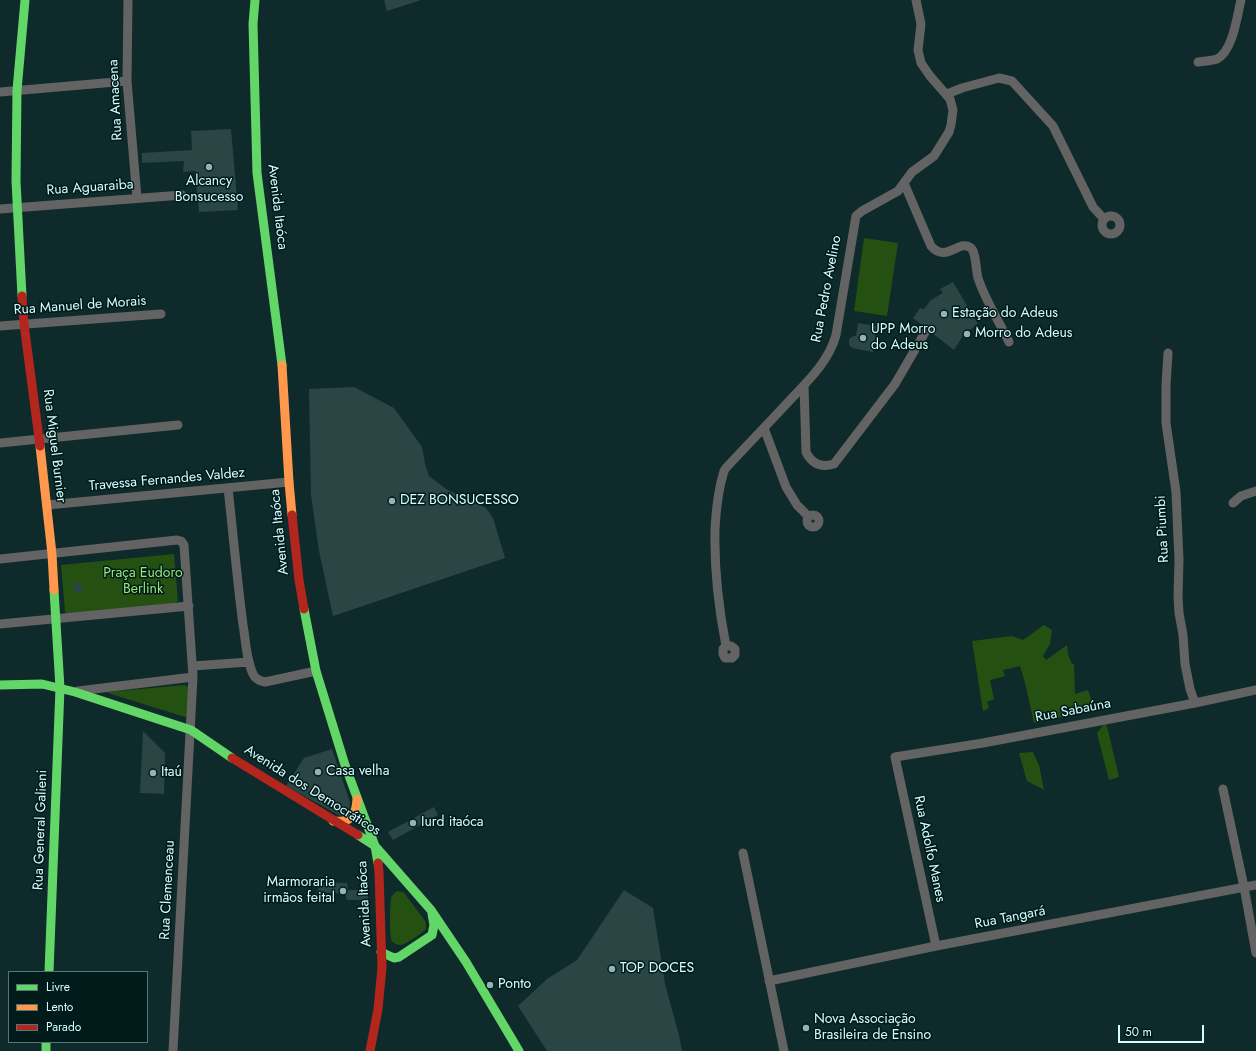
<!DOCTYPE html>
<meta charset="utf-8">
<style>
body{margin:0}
#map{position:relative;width:1256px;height:1051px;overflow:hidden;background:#0f2a2a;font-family:Jost,sans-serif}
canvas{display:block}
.legend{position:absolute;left:8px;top:971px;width:140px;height:72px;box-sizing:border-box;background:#011a1a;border:1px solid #567575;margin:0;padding:5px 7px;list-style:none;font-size:12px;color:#d6fdfd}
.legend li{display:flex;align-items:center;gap:8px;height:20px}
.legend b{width:20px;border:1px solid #567575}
.scale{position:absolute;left:1118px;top:1025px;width:86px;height:18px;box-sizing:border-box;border:2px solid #d6fdfd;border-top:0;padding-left:5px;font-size:12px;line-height:14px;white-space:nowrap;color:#d6fdfd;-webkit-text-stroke:3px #011a1a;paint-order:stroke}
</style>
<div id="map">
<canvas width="1256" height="1051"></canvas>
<ul class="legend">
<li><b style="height:5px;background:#63d668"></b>Livre</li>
<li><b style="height:5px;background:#ff974d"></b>Lento</li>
<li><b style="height:5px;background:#b3261e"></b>Parado</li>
</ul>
<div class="scale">50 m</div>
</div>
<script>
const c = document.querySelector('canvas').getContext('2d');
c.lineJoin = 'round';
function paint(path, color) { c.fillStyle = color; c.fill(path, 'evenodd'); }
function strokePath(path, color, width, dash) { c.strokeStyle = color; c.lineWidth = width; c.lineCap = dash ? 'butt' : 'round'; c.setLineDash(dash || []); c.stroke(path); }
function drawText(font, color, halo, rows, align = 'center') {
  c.font = font + ' Jost,sans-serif'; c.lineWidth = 3; c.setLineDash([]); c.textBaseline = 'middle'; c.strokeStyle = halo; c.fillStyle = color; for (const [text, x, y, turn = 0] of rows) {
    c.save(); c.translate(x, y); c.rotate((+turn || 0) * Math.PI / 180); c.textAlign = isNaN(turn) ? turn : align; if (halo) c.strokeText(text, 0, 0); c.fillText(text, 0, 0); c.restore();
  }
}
paint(new Path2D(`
 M864 238 898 243 887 316 854 311Z
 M174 554 178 601 173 604 68 614 65 612 61 565Z
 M1044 625 1052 630 1050 644 1043 656 1046 660 1067 645 1068 654 1072 664H1074L1075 694 1088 690 1095 710 1034 723 1025 683 1020 666 1003 670 1005 676 990 680 994 699 987 702 989 708 983 711 972 641 1012 636 1023 640Z
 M185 685 188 687V716L185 717 108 693V692Z
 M1105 723 1108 730 1119 777 1109 780 1097 733Z
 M1033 752 1039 765 1044 790 1027 781 1019 753Z
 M397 891 403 892 405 894 425 921C426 924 426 926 426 928 424 933 406 944 401 945 398 945 394 944 392 941 389 937 390 904 391 898 392 895 394 893 397 891Z`), '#245112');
paint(new Path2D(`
 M384 0H421L387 11Z
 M231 129 238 210 199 212 195 171 183 172 184 161 142 163V153L192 150 191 131Z
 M953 282 978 324 964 334 954 350 913 318 920 308 924 309 931 300 943 293 940 289Z
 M858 323 877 326 873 352 852 348 849 345V339L853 336H856Z
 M354 387 394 408 422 447 425 464 429 476 446 489 486 508 493 518 505 558 333 616 319 551 311 495 309 389Z
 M73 583H81L82 592H74Z
 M143 731 165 753 164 794 140 793Z
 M332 749 350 802 349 812 342 817 286 786 304 758Z
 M434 807 438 815 393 840 388 832Z
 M321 882 347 883 348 890H368V900H347L345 894 317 892Z
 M624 890 653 908 665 984 679 1035 682 1051H547L518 1006 547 979 577 960Z`), '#2b4545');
strokePath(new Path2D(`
 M128 0 127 81 137 198
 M1198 62C1204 61 1211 61 1217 59 1233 51 1237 16 1241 0
 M0 92 127 81
 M947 94 962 88 999 78 1012 81 1053 126 1093 207 1104 219
 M904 183 931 246C947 264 959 238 971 248 976 252 976 271 978 278 985 300 999 321 1009 342
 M0 209 182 195
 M1102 225a9 9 0 1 1 18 0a9 9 0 1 1-18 0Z
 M0 326 161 314
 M1168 353 1166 385V423L1176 492 1179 560 1178 596 1179 613 1183 635 1185 664 1190 689 1195 703
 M804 385 806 452C812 464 821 468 834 464L895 384 927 329
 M764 428 786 487 797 505 808 516
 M0 443 178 425
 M228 488C233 533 237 579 243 625 246 641 246 661 254 676 257 680 260 681 265 682L316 671
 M1233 503 1241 496 1256 491
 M47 505 289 482
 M807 521a6 6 0 1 1 12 0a6 6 0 1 1-12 0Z
 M0 559 177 540 181 541 184 545 193 677 173 1051
 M0 624 189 606
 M726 646H731L735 649V655L732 658H725L723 654V649L726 646C718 605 714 571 715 529 716 510 718 490 724 471L726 468C747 445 769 423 790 400 808 381 829 361 836 335L856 216 862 211 898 191 912 172 934 156 949 132 951 125 953 110 950 99 930 76 921 63 918 50 921 24 916 0
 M193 666 249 662
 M78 691 193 677
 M1223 789 1244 887 1256 953
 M743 853 784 1051
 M936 946 895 757 983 743 1195 703 1256 690
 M769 981 936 946 1256 885`), '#636363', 9);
strokePath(new Path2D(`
 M255 0 253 24 257 173 282 365
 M22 296 16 181 17 90 25 0
 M304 609 316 671 345 765 375 846 378 863
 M0 685 42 684 75 692 191 730 232 758
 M358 835 375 846 431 910 466 962 519 1051
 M381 952 394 958 399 957 432 935 434 925 432 914
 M49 972 60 688 54 590
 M46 1042V1051`), '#63d668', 9);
strokePath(new Path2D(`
 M282 365 289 482 292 515
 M40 446 52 554 54 590
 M333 821C351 823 356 816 357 799`), '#ff974d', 9);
strokePath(new Path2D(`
 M22 296 24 324 40 446
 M292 515 299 580 304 609
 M232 758 358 835
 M370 1051 378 1009 382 968 379 872 378 863`), '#b3261e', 9);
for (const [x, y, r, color] of [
 [209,167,4,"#90b3b3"],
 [944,314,4,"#90b3b3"],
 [967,334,4,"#90b3b3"],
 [863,338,4,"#90b3b3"],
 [392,501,4,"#90b3b3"],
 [318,772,4,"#90b3b3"],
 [153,773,4,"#90b3b3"],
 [413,823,4,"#90b3b3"],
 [343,891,4,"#90b3b3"],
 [612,969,4,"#90b3b3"],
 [490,985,4,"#90b3b3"],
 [806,1028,4,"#90b3b3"]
]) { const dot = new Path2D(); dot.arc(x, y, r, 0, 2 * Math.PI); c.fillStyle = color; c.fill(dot); strokePath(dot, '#011a1a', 1.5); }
drawText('14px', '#d6fdfd', '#011a1a', [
 ["Rua Amacena",116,100,-93],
 ["Rua Aguaraiba",90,188,-4],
 ["Avenida Itaóca",277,207,83],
 ["Rua Pedro Avelino",827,289,-79],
 ["Rua Manuel de Morais",80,306,-4],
 ["Rua Miguel Burnier",54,446,83],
 ["Travessa Fernandes Valdez",167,480,-5],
 ["Rua Piumbi",1163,529,-93],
 ["Avenida Itaóca",280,532,-96],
 ["Rua Sabaúna",1073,711,-11],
 ["Avenida dos Democráticos",312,791,32],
 ["Rua General Galieni",41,830,-88],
 ["Rua Adolfo Manes",929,849,78],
 ["Rua Clemenceau",168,890,-87],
 ["Avenida Itaóca",365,904,-93],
 ["Rua Tangará",1010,918,-11]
]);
drawText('14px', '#d6fdfd', '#011a1a', [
 ["Alcancy",209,182,"center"],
 ["Bonsucesso",209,198,"center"],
 ["Estação do Adeus",952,314],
 ["UPP Morro",871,330],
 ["do Adeus",871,346],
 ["Morro do Adeus",975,334],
 ["DEZ BONSUCESSO",400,501],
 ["Casa velha",326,772],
 ["Itaú",161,773],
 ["Iurd itaóca",421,823],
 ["Marmoraria",335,883,"right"],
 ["irmãos feital",335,899,"right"],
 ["TOP DOCES",620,969],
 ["Ponto",498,985],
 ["Nova Associação",814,1020],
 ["Brasileira de Ensino",814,1036]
], 'left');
drawText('14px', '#97ea75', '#011a1a', [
 ["Praça Eudoro",143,574],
 ["Berlink",143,590]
]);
</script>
